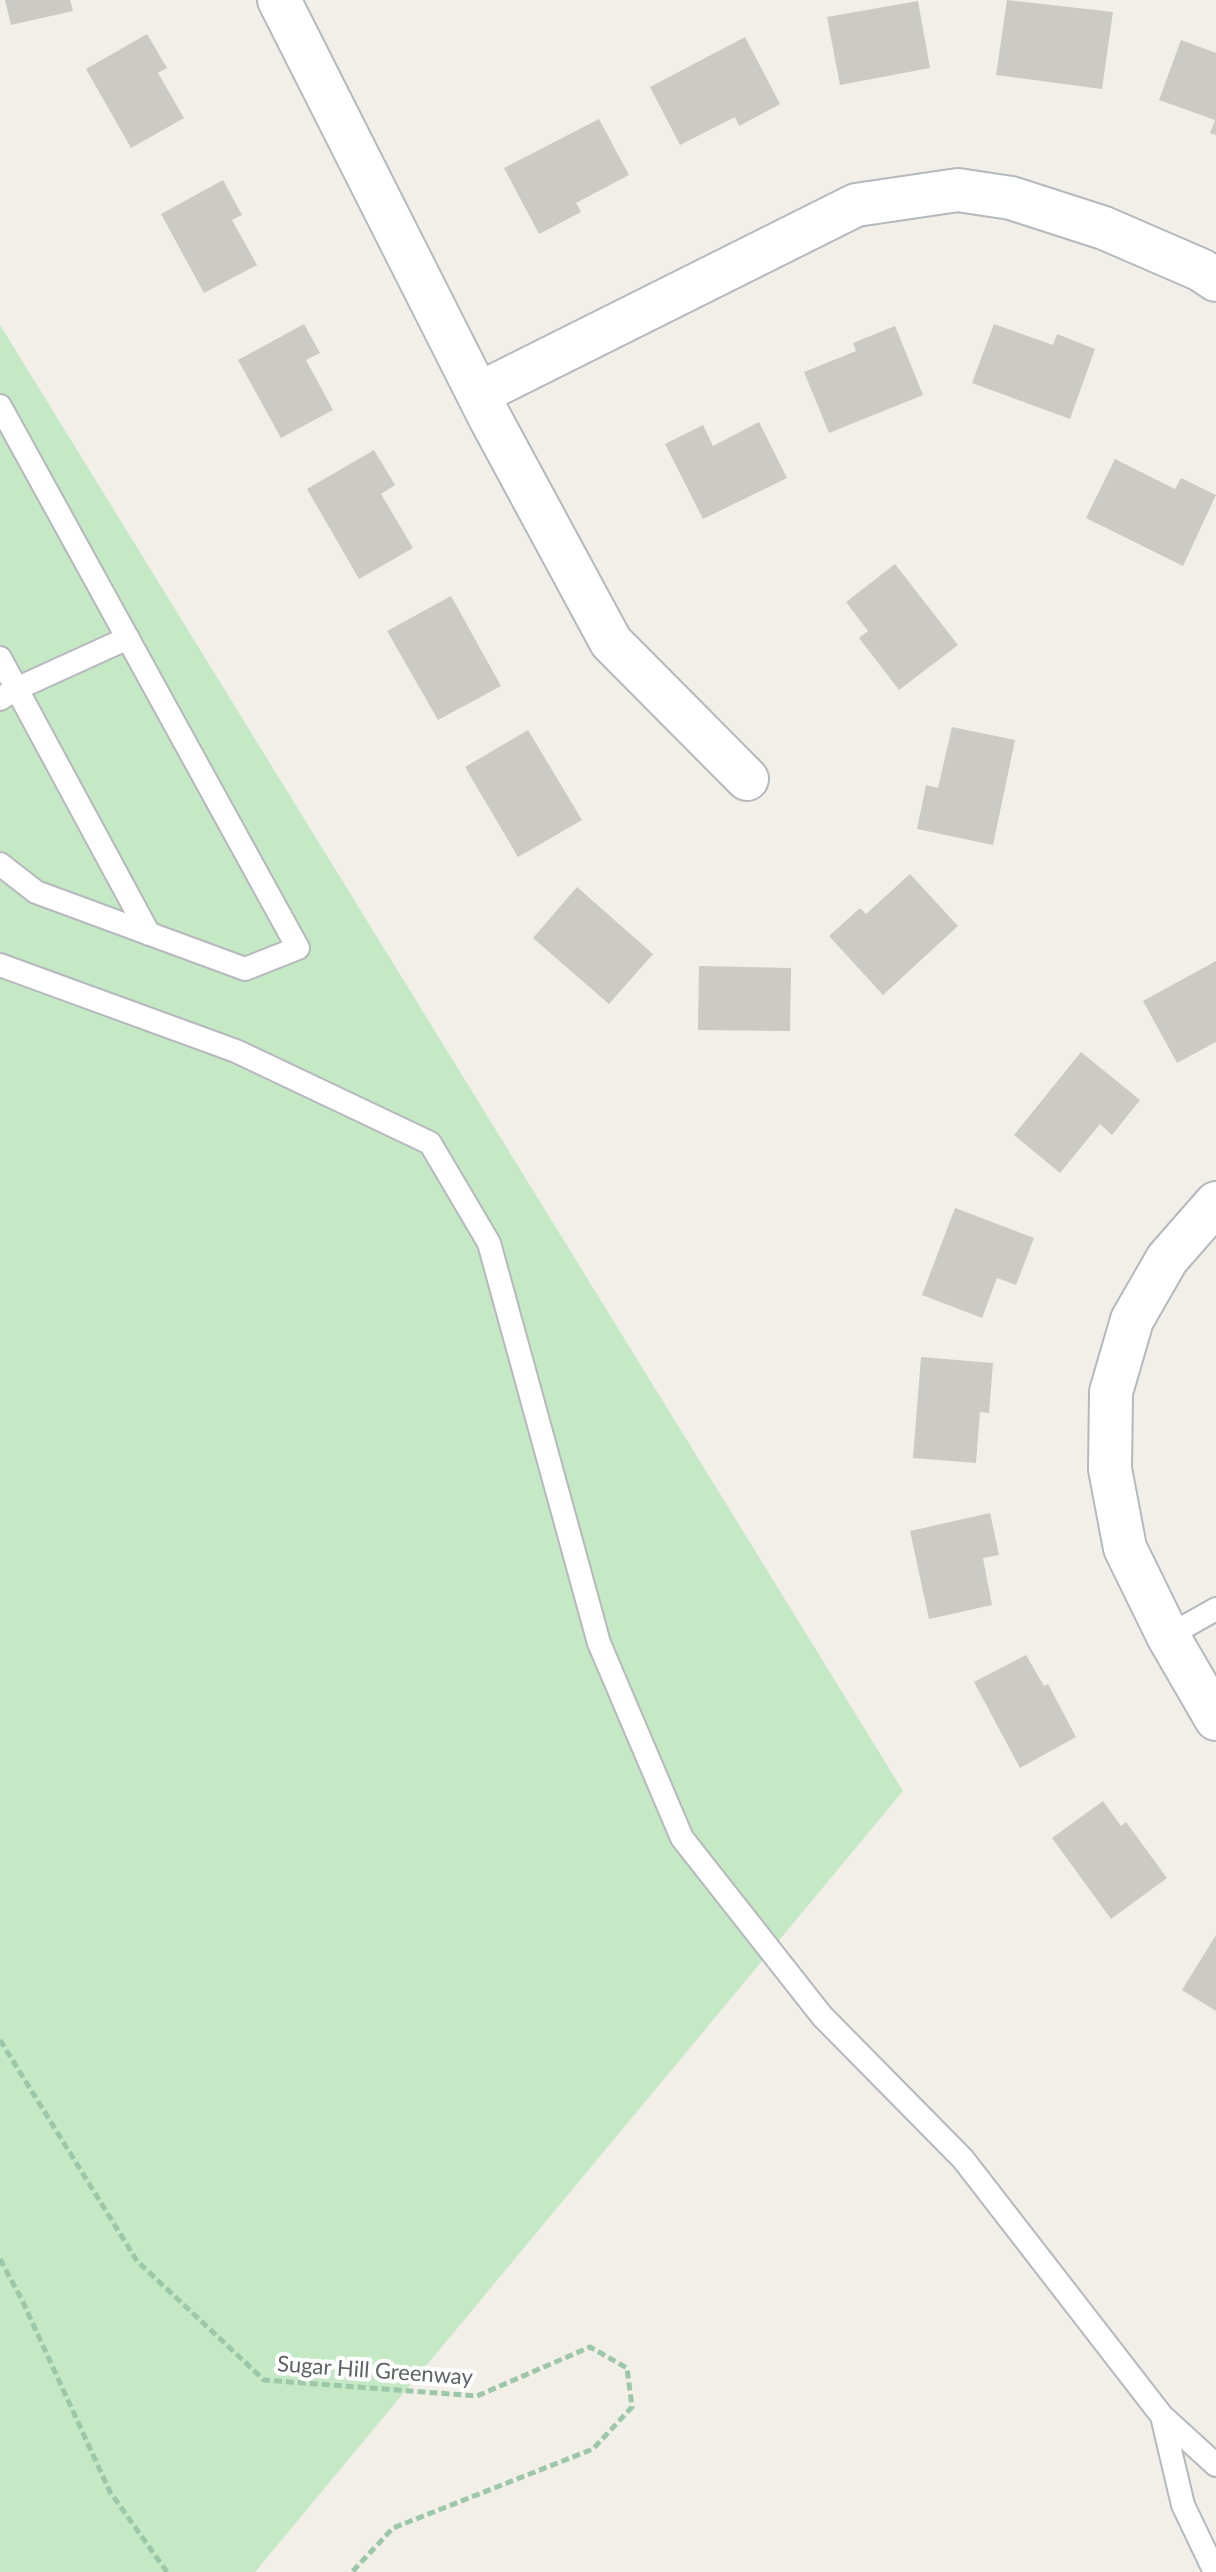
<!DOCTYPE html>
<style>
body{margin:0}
canvas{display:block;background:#f1efe8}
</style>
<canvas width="1216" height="2572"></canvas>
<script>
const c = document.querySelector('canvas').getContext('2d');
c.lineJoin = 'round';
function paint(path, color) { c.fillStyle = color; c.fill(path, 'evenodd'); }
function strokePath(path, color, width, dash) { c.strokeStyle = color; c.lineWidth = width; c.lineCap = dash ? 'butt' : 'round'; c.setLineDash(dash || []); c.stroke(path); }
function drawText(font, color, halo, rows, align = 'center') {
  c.font = font + ' Lato,sans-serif'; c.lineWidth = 8; c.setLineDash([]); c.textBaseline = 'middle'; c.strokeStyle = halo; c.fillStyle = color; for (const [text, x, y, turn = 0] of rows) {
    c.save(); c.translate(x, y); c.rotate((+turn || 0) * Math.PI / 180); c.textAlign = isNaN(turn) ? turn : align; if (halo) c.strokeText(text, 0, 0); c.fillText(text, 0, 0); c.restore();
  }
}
paint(new Path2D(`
 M0 325 903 1791 255 2572H0Z`), '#c5e8c5');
paint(new Path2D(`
 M5 0H70L73 11 11 25Z
 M1007 0 1113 12 1102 89 996 75Z
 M918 1 930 68 840 85 827 17Z
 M147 34 167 68 158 73 184 118 131 148 86 69Z
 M745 37 780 104 739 126 735 117 680 145 650 87Z
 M1181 40 1216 53V135L1210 133 1215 120 1159 100Z
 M599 119 629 175 576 203 581 212 539 234 504 168Z
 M223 180 242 215 232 220 257 265 204 293 161 214Z
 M304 324 320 353 306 360 333 410 281 438 238 360Z
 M994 324 1053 345 1057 334 1095 349 1070 419 972 383Z
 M895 326 923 395 829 433 804 372 856 351 853 343Z
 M759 422 787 478 703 519 665 444 703 425 713 446Z
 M374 450 395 485 381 494 413 548 359 579 307 489Z
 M1115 459 1175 489 1181 478 1216 495 1183 566 1086 518Z
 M895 564 958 645 899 690 859 638 868 631 846 602Z
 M451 596 501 686 438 720 387 631Z
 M952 727 1015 740 993 845 917 829 926 785 938 788Z
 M528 730 582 820 518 857 465 767Z
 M910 874 958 926 883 995 829 936 860 908 866 914Z
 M577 887 653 954 609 1004 533 938Z
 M1216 961V1042L1177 1063 1143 1001Z
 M699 966 791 968 790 1031 698 1030Z
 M1081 1052 1140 1100 1112 1135 1100 1124 1060 1173 1014 1135Z
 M955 1208 1034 1238 1016 1285 997 1278 982 1318 922 1295Z
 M921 1357 993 1363 989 1413 980 1412 976 1463 913 1458Z
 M990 1513 999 1555 983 1558 992 1605 929 1619 910 1531Z
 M1026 1655 1044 1686 1048 1684 1076 1737 1020 1768 974 1682Z
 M1103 1801 1121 1826 1126 1822 1167 1878 1111 1919 1052 1838Z
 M1216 1935V2011L1182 1990Z`), '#cccac5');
const lane = new Path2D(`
 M0 406 298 948 245 969 36 892 0 864
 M0 658 149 934
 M0 699 16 689 128 638
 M0 965 236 1051 430 1143 489 1243 599 1643 682 1838 822 2016 963 2159 1162 2416 1216 2465
 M1168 1636 1216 1609
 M1162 2416 1183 2505 1215 2572`);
const street = new Path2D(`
 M279 0 490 418 611 642 747 779
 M478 394 856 205 958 190 1011 198 1104 228 1201 270 1216 280
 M1216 1203 1167 1259 1132 1320 1111 1392 1110 1469 1125 1548 1168 1636 1216 1719`);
strokePath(lane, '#b5b8bc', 26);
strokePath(street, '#b5b8bc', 46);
strokePath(new Path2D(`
 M0 2040 137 2261 264 2380 477 2396 590 2347 627 2368 632 2407 593 2449 393 2528 352 2572
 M0 2259 22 2300 110 2492 167 2572`), '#9cc7a9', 5, [8, 4]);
strokePath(lane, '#fff', 22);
strokePath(street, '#fff', 42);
drawText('22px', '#5f6368', '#fff', [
 ["Sugar Hill Greenway",375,2371,4]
]);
</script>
